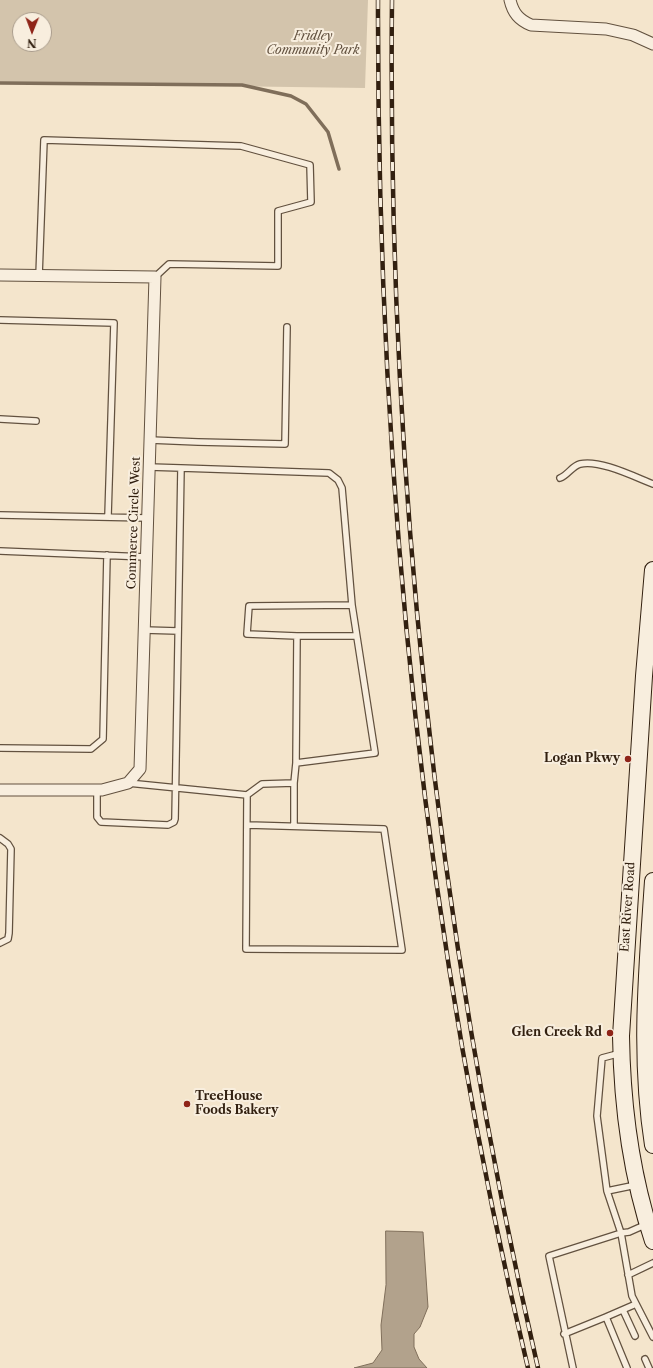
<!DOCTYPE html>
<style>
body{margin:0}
#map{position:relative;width:653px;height:1368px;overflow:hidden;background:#f4e5cc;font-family:"Libre Caslon Text",serif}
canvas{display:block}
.north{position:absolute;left:12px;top:12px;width:40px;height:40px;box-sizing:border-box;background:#f8eede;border:1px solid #a99c8c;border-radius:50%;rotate:181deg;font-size:11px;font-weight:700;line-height:16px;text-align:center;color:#322010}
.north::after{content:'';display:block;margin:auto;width:14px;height:18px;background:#8f2418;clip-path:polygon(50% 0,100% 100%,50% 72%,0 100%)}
</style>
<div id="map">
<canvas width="653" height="1368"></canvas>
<div class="north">N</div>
</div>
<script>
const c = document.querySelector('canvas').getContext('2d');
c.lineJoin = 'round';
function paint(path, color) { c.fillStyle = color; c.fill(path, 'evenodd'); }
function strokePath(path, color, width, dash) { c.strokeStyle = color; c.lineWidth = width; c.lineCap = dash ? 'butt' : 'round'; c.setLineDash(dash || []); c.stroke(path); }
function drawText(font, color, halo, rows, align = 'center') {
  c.font = font + ' "Libre Caslon Text",serif'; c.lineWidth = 4; c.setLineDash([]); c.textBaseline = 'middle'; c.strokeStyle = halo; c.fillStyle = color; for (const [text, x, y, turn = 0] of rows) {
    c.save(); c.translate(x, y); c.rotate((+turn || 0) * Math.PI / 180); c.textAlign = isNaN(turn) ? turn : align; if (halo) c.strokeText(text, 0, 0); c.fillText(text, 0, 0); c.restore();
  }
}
paint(new Path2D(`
 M0 0H368L365 88 0 83ZM20 20H44V44H20Z`), '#d3c4ac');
const water = new Path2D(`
 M386 1231 423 1232 428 1307 420 1327 414 1334V1347L419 1359 427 1368H354L373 1363 382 1350 381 1325 386 1285Z`);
paint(water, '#b2a28c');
strokePath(water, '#7f6e5a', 1);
strokePath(new Path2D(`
 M0 83 242 85 291 96 306 104 328 132 339 169`), '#7f6e5a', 3.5);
const lane = new Path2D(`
 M39 276 44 140 241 146 310 165 311 202 278 211V266L169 264 155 277
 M0 320 114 323 108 516
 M0 419 36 421
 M150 440 198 442 285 444 287 327
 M149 467 181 468
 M560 478C568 475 572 466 580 464 599 459 635 477 653 484
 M0 515 148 518
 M0 551 146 557
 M144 630 178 631
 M297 636 247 634 249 606 352 605
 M0 748 91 749 103 739 107 555
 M296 763 297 636H356
 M128 783 247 795 246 949 402 950 384 829 248 825
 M97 790V817L101 822 168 825 174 822 175 819 181 468 329 473 338 480 342 488 352 605 375 753 296 763 294 783 262 784 247 795
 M294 826V783
 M0 838 8 844 11 849 9 933 8 939 0 943
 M621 1053 602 1058 597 1116 607 1191 636 1185
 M607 1191 621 1233 629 1232 647 1224
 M628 1275 653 1263
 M623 1310 635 1336
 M564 1334 606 1317
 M645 1359 649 1368
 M573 1368 549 1256 621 1233 632 1296 653 1337
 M627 1368 606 1317 636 1304`);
const street = new Path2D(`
 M510 0C513 13 519 20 531 25L606 29 633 35 653 44
 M0 275 155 277 140 769 128 783 102 790H0`);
const secondary = new Path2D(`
 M653 570 644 676 621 1036C622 1106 631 1175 653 1241
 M653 881C647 971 639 1056 653 1145`);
strokePath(lane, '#62513f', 8);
strokePath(street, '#62513f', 13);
strokePath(secondary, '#322010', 18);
strokePath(lane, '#f8eede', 5.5);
strokePath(street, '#f8eede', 11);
strokePath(secondary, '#f8eede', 16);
const rail = new Path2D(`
 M378 0C377 460 421 921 528 1368
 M392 0C387 456 435 923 538 1368`);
strokePath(rail, '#322010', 4.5);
strokePath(rail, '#f8eede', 3, [9]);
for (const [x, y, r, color] of [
 [628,759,4,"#8f2418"],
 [610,1033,4,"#8f2418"],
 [187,1104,4,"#8f2418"]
]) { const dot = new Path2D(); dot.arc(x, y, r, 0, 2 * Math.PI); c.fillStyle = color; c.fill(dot); strokePath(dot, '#f8eede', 1.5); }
drawText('italic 12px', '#62513f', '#f8eede', [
 ["Fridley",313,37],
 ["Community Park",313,51]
]);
drawText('12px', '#322010', '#f8eede', [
 ["Commerce Circle West",134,523,-88],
 ["East River Road",628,907,-86]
]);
drawText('bold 12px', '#322010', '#f8eede', [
 ["Logan Pkwy",620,759],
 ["Glen Creek Rd",602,1033],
 ["TreeHouse",195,1097,"left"],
 ["Foods Bakery",195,1111,"left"]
], 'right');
</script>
